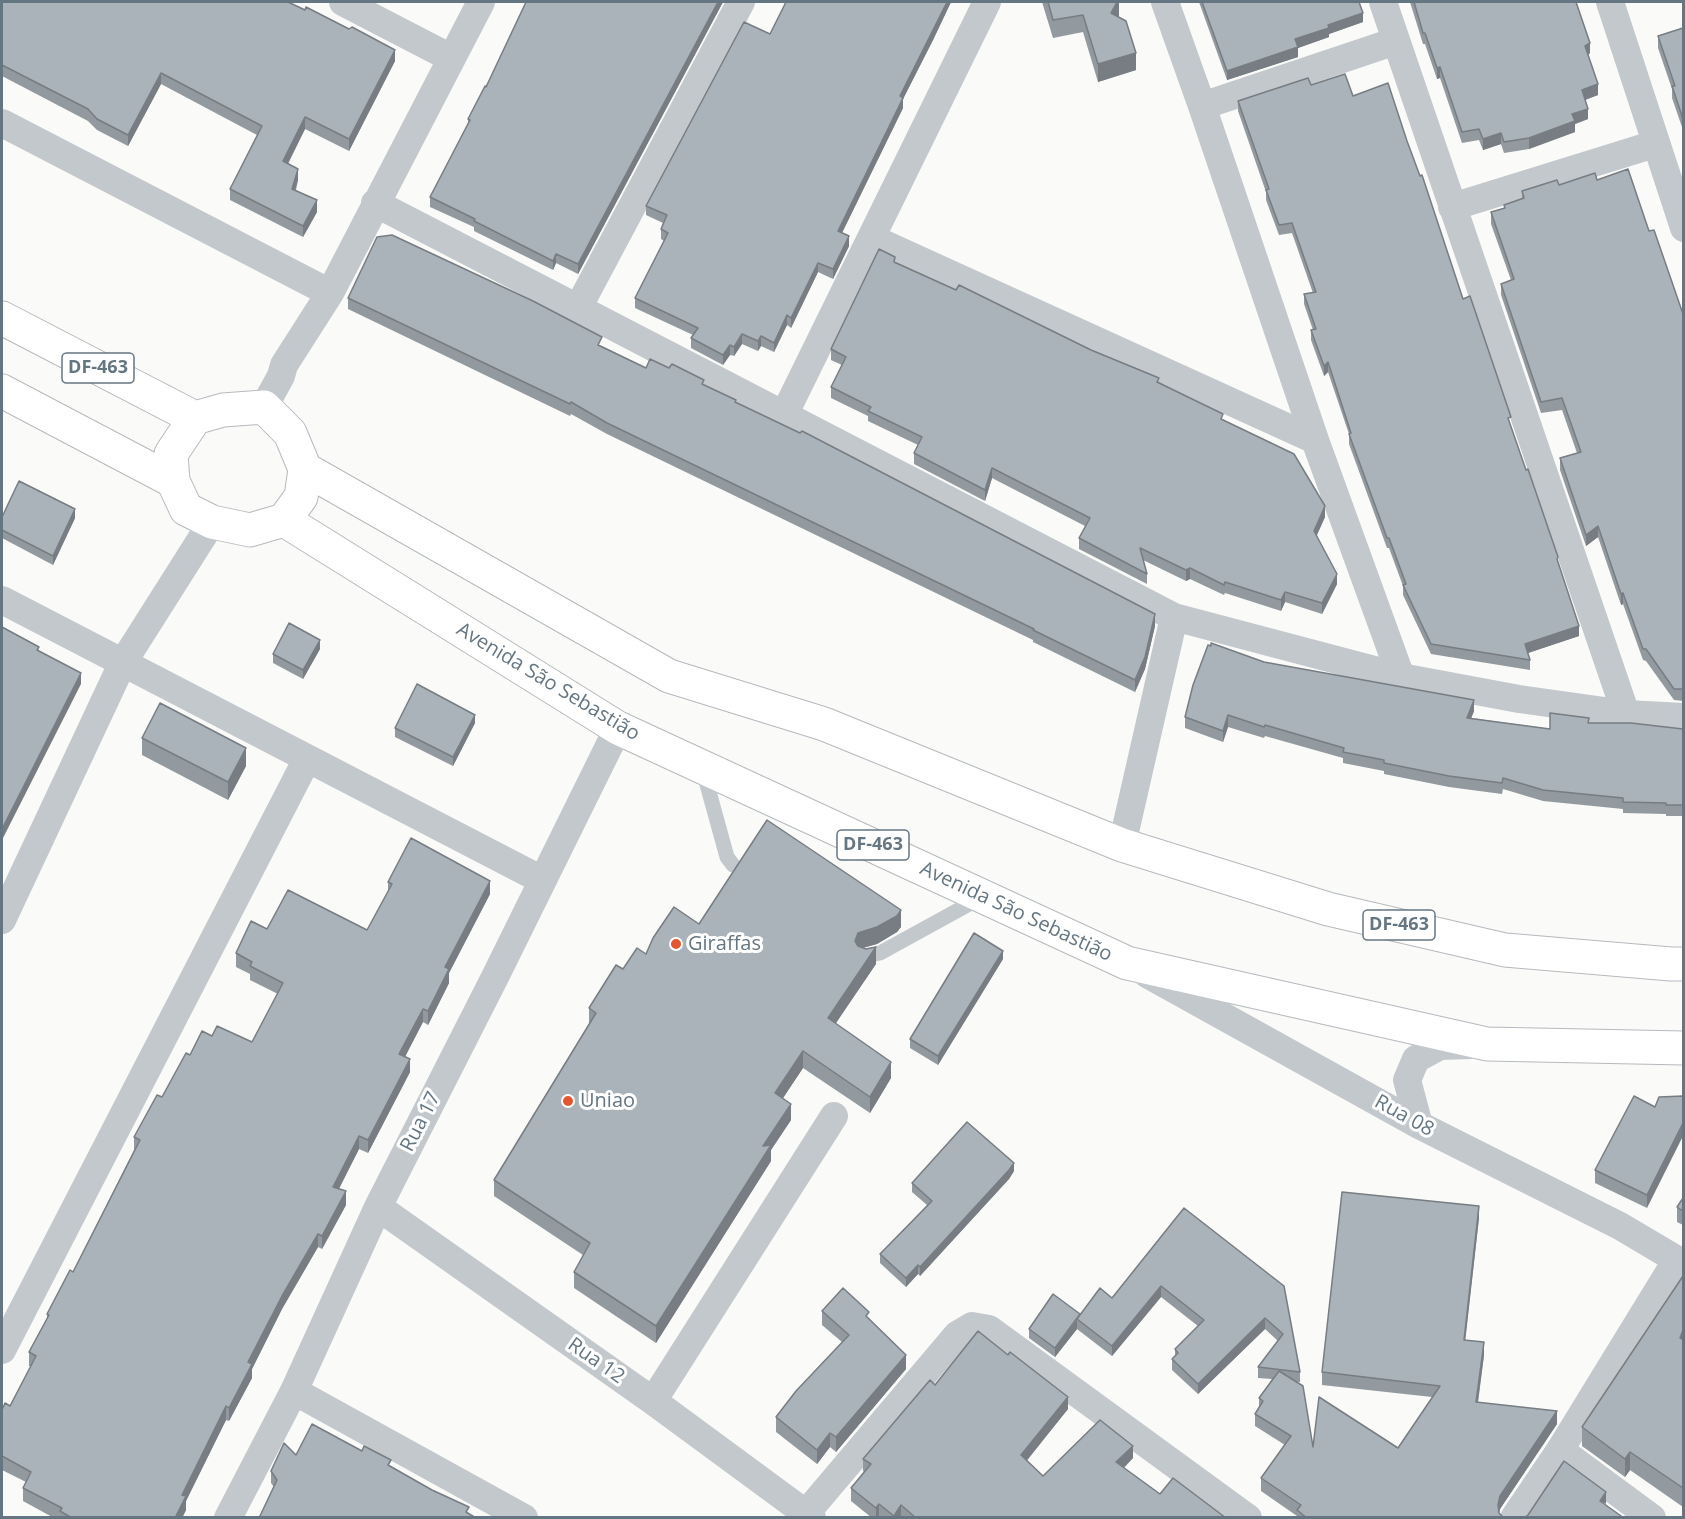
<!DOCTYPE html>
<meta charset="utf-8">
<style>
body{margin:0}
#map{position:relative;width:1685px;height:1519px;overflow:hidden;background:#fafaf8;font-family:"Open Sans",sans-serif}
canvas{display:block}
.frame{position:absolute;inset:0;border:3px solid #657683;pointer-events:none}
</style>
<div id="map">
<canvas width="1685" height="1519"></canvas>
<div class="frame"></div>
</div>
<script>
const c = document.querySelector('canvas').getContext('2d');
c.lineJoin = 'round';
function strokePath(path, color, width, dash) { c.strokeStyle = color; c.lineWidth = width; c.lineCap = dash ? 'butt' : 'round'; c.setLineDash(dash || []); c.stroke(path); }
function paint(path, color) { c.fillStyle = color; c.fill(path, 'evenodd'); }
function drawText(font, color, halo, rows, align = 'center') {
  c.font = font + ' "Open Sans",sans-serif'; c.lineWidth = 6; c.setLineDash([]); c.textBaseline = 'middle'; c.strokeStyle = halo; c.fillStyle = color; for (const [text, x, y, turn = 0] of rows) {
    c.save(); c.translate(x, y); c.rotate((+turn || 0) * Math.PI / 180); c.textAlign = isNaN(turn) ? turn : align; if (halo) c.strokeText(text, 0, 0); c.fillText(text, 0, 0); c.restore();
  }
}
const primary = new Path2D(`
 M2 318 195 418
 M2 391 173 481
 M264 407 290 433 305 469 301 497 284 520 250 530 212 522 186 509 173 481 171 454 195 418 223 410Z
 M305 469 669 676 824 724 1122 845 1328 909 1505 950 1671 964H1684
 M284 520 618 728 1127 963 1487 1044 1684 1048`);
strokePath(primary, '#b5babe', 35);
strokePath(new Path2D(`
 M703 770 727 857 733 865
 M865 956 880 953 982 897`), '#c3c8cc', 15);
strokePath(new Path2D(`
 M343 2 451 58
 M1165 2 1202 106 1315 440 1401 677
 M1383 2 1626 714
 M1610 2 1684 228
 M1202 106 1396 41
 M2 123 330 293
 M375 203 1174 617 1401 677 1519 699 1626 714 1684 717
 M1452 207 1655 144
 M871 238 1315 440
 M578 308 741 2
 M264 407 281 376 284 365 330 293 481 2
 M784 415 987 2
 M2 600 542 880
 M1122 845 1174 617
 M2 920 122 664 212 522
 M1147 974 1419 1125 1620 1226 1684 1264
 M1419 1125 1407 1080 1416 1059 1440 1046 1472 1045
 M378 1207 653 1401 812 1518
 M2 1350 307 759
 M294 1391 524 1518
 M653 1401 834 1116
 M1560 1450 1652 1518
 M228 1518 294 1391 378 1207 495 977 618 728
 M802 1518 957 1335 972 1326 989 1329 1248 1518
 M1514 1518 1560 1450 1676 1261`), '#c3c8cc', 28);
strokePath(primary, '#fff', 33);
paint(new Path2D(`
 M2 2 395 61 349 151 305 129 288 164 298 180 296 190 317 212 303 237 230 200V189L257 135 161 84 128 146 97 130 88 121 2 76Z
 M723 2 578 274 556 263 553 270 474 231V227L430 207V197L468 123V119L486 87Z
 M786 2H951L933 40 903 99V108L842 233 849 246 833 279 818 272 791 328 787 325 774 352 761 346 758 351 742 344 734 356 730 355 723 365 691 348V338L693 335 635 308V298L664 241 661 239V229L663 223 646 215V206L770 34Z
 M1042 2H1119V17L1136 70 1098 82 1083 32 1053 38Z
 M1199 2H1359L1363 22 1329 34V37L1298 48V57L1227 80Z
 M1410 2H1576L1590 53 1588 55 1598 95 1585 100 1588 119 1575 124V132L1529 149 1504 153 1501 144 1483 150 1479 140 1462 143 1440 78 1437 79 1425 44H1423Z
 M1683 28V130L1672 98V89L1658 48V36Z
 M1311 85 1353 96 1407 141 1463 299 1511 427 1558 564 1579 636 1528 653 1530 660V670L1431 654 1403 595V586L1389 548H1387L1349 444V434L1328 372 1324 376 1311 340V330H1313L1304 304V294L1313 293 1292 233 1279 235 1266 200V192L1238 111V101Z
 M1597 180 1649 231 1683 314V701L1674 700 1646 661 1643 660 1623 604 1621 605 1598 537 1586 546 1560 470V458L1577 453 1562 410 1541 413 1501 295V284L1511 280 1491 224V212L1504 208V205L1522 199V191Z
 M895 262 1159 382 1223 420 1325 517 1317 535 1337 584 1322 614 1285 602 1281 611 1225 593 1224 595 1190 579 1186 581 1143 560 1147 574V584L1079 549V538L1085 526 992 478 985 501 914 464V453L918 445 868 421V416L831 398V387L842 365 831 360V349Z
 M348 298 602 346 646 368 704 385 1155 626 1145 669 1135 692 1033 642V640L607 434 571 414 570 416 348 309Z
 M2 517 75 518 53 565 2 538Z
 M320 649 303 679 273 663V654Z
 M1264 662 1474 711 1471 718 1550 729 1589 723 1683 729V816H1666V814L1623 813V809L1543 801 1503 789 1502 794 1449 787 1384 774V771L1343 763V758L1265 736 1264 738 1228 727 1223 742 1185 728V717Z
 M475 723 453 766 395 737V728Z
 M142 738 246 766 228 800 142 755Z
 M388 882 490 894 449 973V983L428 1025 423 1022 405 1057 410 1072 368 1153 359 1149 339 1189 346 1205 322 1249 318 1247 282 1309 252 1369V1378L229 1421 226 1420 186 1501V1510L182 1518H54L23 1501V1488L26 1482 2 1470V1410L10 1406 31 1366H29V1352L47 1318V1314L73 1272 134 1150V1137L190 1055 252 1042 278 994 250 980V974L236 967V953L267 929 367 930 388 892Z
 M699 924 901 927 897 932 877 944 863 948 876 964 835 1023 891 1078 870 1113 803 1068 783 1098 791 1120 771 1150V1161L656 1343 574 1288V1272L583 1255 494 1196V1180L589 1024V1008L623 969 646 954Z
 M1003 959 938 1065 910 1048V1039Z
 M1655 1107 1647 1208 1595 1183V1170Z
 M1014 1171 1009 1179 920 1276 918 1274 906 1287 880 1263V1254L927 1205 912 1192V1183Z
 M1683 1198V1225L1677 1222V1207Z
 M1184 1208 1284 1286 1300 1372V1382H1296L1313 1447 1398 1448 1432 1397 1322 1385V1372L1479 1218 1465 1340 1484 1355 1478 1403 1557 1424 1500 1509 1499 1512 1504 1518H1297V1516L1261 1491V1478L1285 1445 1255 1426V1414L1259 1407V1398L1272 1379 1258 1378V1367L1278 1341 1265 1329 1198 1394 1172 1370V1359L1175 1356V1349L1198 1326 1161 1297 1112 1356 1077 1329 1055 1357 1029 1338V1329L1080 1314 1112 1298Z
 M1683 1276V1507L1630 1470 1625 1477 1582 1446V1427Z
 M822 1311 869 1318 906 1369 836 1452 830 1447 817 1464 776 1432V1417L842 1342 822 1325Z
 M935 1385 1068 1409 1026 1460 1043 1476 1133 1458 1124 1468 1160 1494 1226 1518H880L879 1517 878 1518H872L851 1501V1488L864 1472 863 1471V1459Z
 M296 1455 391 1466 469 1514 274 1487 271 1483V1471Z`), '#929a9f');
paint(new Path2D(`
 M718 2H723L578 274V264Z
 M947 2H951L933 40 903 99V108L838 241V231L900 96Z
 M1117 2H1119V16L1111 30V13Z
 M1363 13V22L1329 34V37L1298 48V57L1227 80V71L1295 39 1328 25Z
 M1590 43V53L1585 57V46Z
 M395 50V61L349 151V139Z
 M1136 53V70L1098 82V64Z
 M1440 67V78L1437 79V68Z
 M161 73V84L128 146V135Z
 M1598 84V95L1582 101V90Z
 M1588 109V119L1575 124V132L1529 149V138L1572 114Z
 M305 117V129L283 173V161Z
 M1501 133V144L1483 150V139Z
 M298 169V180L292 200V189Z
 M317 200V212L303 237V226Z
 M849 236V246L833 279V269Z
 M556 254V263L553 270V261Z
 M818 263V272L791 328V318Z
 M787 315V325L774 352V343Z
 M742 334V344L734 356V347Z
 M761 336V346L758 351V341Z
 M730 345V355L723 365V355Z
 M1328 362V372L1324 376V366Z
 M992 468V478L985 501V490Z
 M1325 506V517L1314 541V531Z
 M75 509V518L53 565V556Z
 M1598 526V537L1586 546V535Z
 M1190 568V579L1186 581V570Z
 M1337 574V584L1322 614V603Z
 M1285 592V602L1281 611V600Z
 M1623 593V604L1621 605V594Z
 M1155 614V626L1145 669 1135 692V680Z
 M1579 626V636L1525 654V644Z
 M320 640V649L303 679V670Z
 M81 673V684L2 840V829Z
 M1474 700V711L1467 729V718Z
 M475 715V723L453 766V757Z
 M1228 715V727L1223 742V731Z
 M246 748V766L228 800V782Z
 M490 881V894L449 973V983L428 1025V1011L445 967Z
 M901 910V927L897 932 877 944 858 949 855 941 858 933Z
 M876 947V964L828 1035V1018Z
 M1003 951V959L938 1065V1056Z
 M423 1009V1022L399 1068V1054Z
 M803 1051V1068L775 1110V1093Z
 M410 1059V1072L368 1153V1140Z
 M891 1062V1078L870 1113V1097Z
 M791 1104V1120L771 1150V1161L656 1343V1326L763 1146Z
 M1683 1123V1136L1647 1208V1195Z
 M359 1136V1149L333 1200V1187Z
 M1014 1163V1171L1009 1179 920 1276V1267Z
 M346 1191V1205L322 1249V1236Z
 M1479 1206V1218L1464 1352V1340Z
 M318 1234V1247L282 1309 252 1369V1378L229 1421V1408L248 1362 282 1296Z
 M918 1265V1274L906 1287V1278Z
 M1161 1286V1297L1112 1356V1346Z
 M1265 1318V1329L1198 1394V1384Z
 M1077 1320V1329L1055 1357V1348Z
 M1683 1330V1348L1680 1338Z
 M1484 1342V1355L1476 1415V1402Z
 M906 1355V1369L836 1452V1437Z
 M1068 1397V1409L1021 1468V1455Z
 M226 1406V1420L186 1501V1510L182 1518H175L182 1495Z
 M1557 1411V1424L1500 1509 1498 1517V1505L1500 1496Z
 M830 1433V1447L817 1464V1450Z
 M1133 1446V1458L1116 1475V1462Z
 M1630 1452V1470L1625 1477V1459Z
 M1606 1492V1504L1600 1501Z
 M879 1504V1517L876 1518V1508Z
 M901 1505V1518H894V1516Z`), '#777d82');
const building = new Path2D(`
 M2 2H288L305 10 306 7 349 29 352 27 395 50 349 139 305 117 283 161 298 169 292 189 317 200 303 226 230 189 262 126 161 73 128 135 97 119 88 109 2 65Z
 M526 2H718L578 264 556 254 553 261 474 221 475 219 430 197 470 120 468 119 485 86 486 87Z
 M786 2H947L900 96 903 98 838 231 849 236 833 269 818 263 791 318 787 315 774 343 761 336 758 341 742 334 734 347 730 345 723 355 691 338 698 328 635 298 668 233 661 229 667 215 646 206 744 22 770 34Z
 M1048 2H1117L1111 13 1126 21 1136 53 1098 64 1083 15 1053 20Z
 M1202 2H1359L1363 13 1328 25 1329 28 1295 39 1298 47 1227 71Z
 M1414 2H1576L1590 43 1585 46 1598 84 1582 90 1588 109 1572 114 1575 121 1529 138 1504 142 1501 133 1483 139 1479 129 1462 132 1440 67 1437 68 1425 33H1423Z
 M1683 28V119L1672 86H1675L1658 36Z
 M1345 74 1353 96 1388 83 1407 141 1420 176 1422 175 1463 299 1470 296 1511 417 1508 418 1526 470 1528 469 1558 557 1557 559 1579 626 1525 644 1530 660 1431 644 1403 585 1406 584 1389 538H1387L1349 434 1351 433 1328 362 1324 366 1311 330 1316 329 1304 294 1316 292 1292 223 1279 225 1266 190 1269 189 1238 101 1308 78 1311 85Z
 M1628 169 1649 231 1654 230 1683 314V689H1674L1646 649H1643L1623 593 1621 594 1598 526 1586 535 1560 458 1581 452 1562 398 1541 402 1501 284 1514 279 1491 212 1505 208 1504 205 1524 198 1522 191 1557 180 1559 185 1595 173 1597 180Z
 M392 235 533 301 602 337 598 345 646 368 650 359 669 368 672 364 704 380 702 384 736 400 735 402 800 433 802 431 1155 614 1145 657 1135 680 1033 630 1034 629 607 423 571 402 570 404 348 298 377 237Z
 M879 249 895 257 894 262 956 290 959 285 1091 350 1159 378 1157 382 1223 414 1221 419 1294 454 1325 506 1314 531 1337 574 1322 603 1285 592 1281 600 1225 582 1224 585 1190 568 1186 570 1140 548 1147 574 1079 538 1090 518 992 468 985 490 914 453 922 437 868 411 871 407 831 387 846 357 831 349Z
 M19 481 75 509 53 556 2 530V517Z
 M289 623 320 640 303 670 273 654Z
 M2 627 39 647 37 650 81 673 2 829Z
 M1211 643 1264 662 1474 700 1467 718 1550 729V713L1589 718 1588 723H1631L1683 729V805H1666V803L1623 802V798L1543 790 1503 778 1502 783 1449 776 1384 763V760L1343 752 1344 748 1265 725 1264 727 1228 715 1223 731 1185 717 1193 685 1208 645 1211 646Z
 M417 684 475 715 453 757 395 728Z
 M160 703 246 748 228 782 142 738Z
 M767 820 901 910 897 916 877 927 858 933 855 941 858 946 866 949 876 947 828 1018 891 1062 870 1097 803 1051 775 1093 791 1104 763 1146 771 1145 656 1326 574 1272 590 1243 494 1180 596 1013 589 1008 616 965 623 969 637 948 646 954 653 938 674 907 699 924Z
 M411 838 490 881 445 967 449 969 428 1011 423 1009 399 1054 410 1059 368 1140 359 1136 333 1187 346 1191 322 1236 318 1234 282 1296 248 1362 252 1364 229 1408 226 1406 182 1495 186 1496 175 1518H72L60 1511 62 1508 23 1488 31 1472 2 1456V1410L5 1403 10 1406 36 1356 29 1352 49 1315 47 1314 70 1270 73 1272 140 1140 134 1137 157 1095 162 1097 186 1053 190 1055 202 1031 212 1036 217 1026 252 1042 283 983 250 966 252 962 236 953 251 921 267 929 288 890 367 930 392 884 388 882Z
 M974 933 1003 951 938 1056 910 1039Z
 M1634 1096 1655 1107 1659 1097 1683 1096V1123L1647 1195 1595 1170Z
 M967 1122 1014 1163 1009 1170 920 1267 918 1265 906 1278 880 1254 932 1201 912 1183Z
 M1342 1192 1479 1206 1464 1340 1484 1342 1476 1402 1557 1411 1500 1496 1498 1505 1499 1513 1504 1518H1307L1297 1510 1301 1505 1261 1478 1291 1436 1255 1414 1263 1401 1259 1398 1279 1371 1303 1386 1313 1447 1319 1397 1398 1448 1440 1386 1322 1372Z
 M1683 1198V1211L1677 1207Z
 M1184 1208 1284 1286 1300 1372 1258 1367 1283 1334 1265 1318 1198 1384 1172 1359 1178 1353 1175 1349 1204 1320 1161 1286 1112 1346 1077 1319 1100 1288 1112 1298Z
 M1683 1276V1330L1680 1338 1683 1340V1488L1630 1452 1625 1459 1582 1427Z
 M843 1288 869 1312 866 1316 906 1355 836 1437 830 1433 817 1450 776 1417 796 1391 849 1335 822 1311Z
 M1053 1294 1080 1314 1055 1348 1029 1329Z
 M978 1331 1008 1355 1010 1352 1068 1397 1021 1455 1043 1476 1100 1420 1133 1446 1116 1462 1160 1494 1173 1478 1226 1518H916L901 1505 894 1516 879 1504 876 1508 851 1488 871 1464 863 1459 930 1380 935 1385Z
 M312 1424 362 1451 364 1446 391 1460 388 1465 432 1490 469 1507 466 1512 476 1518H259L277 1480 271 1471 284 1443 296 1455Z
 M1564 1461 1606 1492 1600 1501 1624 1518H1524L1528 1515Z`);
paint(building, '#aab3b9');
strokePath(building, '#777d82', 1.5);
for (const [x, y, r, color] of [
 [676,944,6,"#e4572e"],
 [568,1101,6,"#e4572e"]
]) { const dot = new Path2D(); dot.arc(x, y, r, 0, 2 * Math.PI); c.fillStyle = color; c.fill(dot); strokePath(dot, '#fff', 2); }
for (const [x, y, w] of [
 [98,368,72],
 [873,845,72],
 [1399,925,72]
]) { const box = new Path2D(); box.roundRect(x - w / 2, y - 15, w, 30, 4.5); c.fillStyle = '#fff'; c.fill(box); strokePath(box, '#657683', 1.5); }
drawText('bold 18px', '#657683', null, [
 ["DF-463",98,368],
 ["DF-463",873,845],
 ["DF-463",1399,925]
]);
drawText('20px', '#657683', '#fff', [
 ["Avenida São Sebastião",548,682,31],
 ["Avenida São Sebastião",1016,912,25],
 ["Rua 08",1404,1116,29],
 ["Rua 17",421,1122,-63],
 ["Rua 12",596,1361,35]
]);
drawText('20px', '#657683', '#fff', [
 ["Giraffas",688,944],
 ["Uniao",580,1101]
], 'left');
</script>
